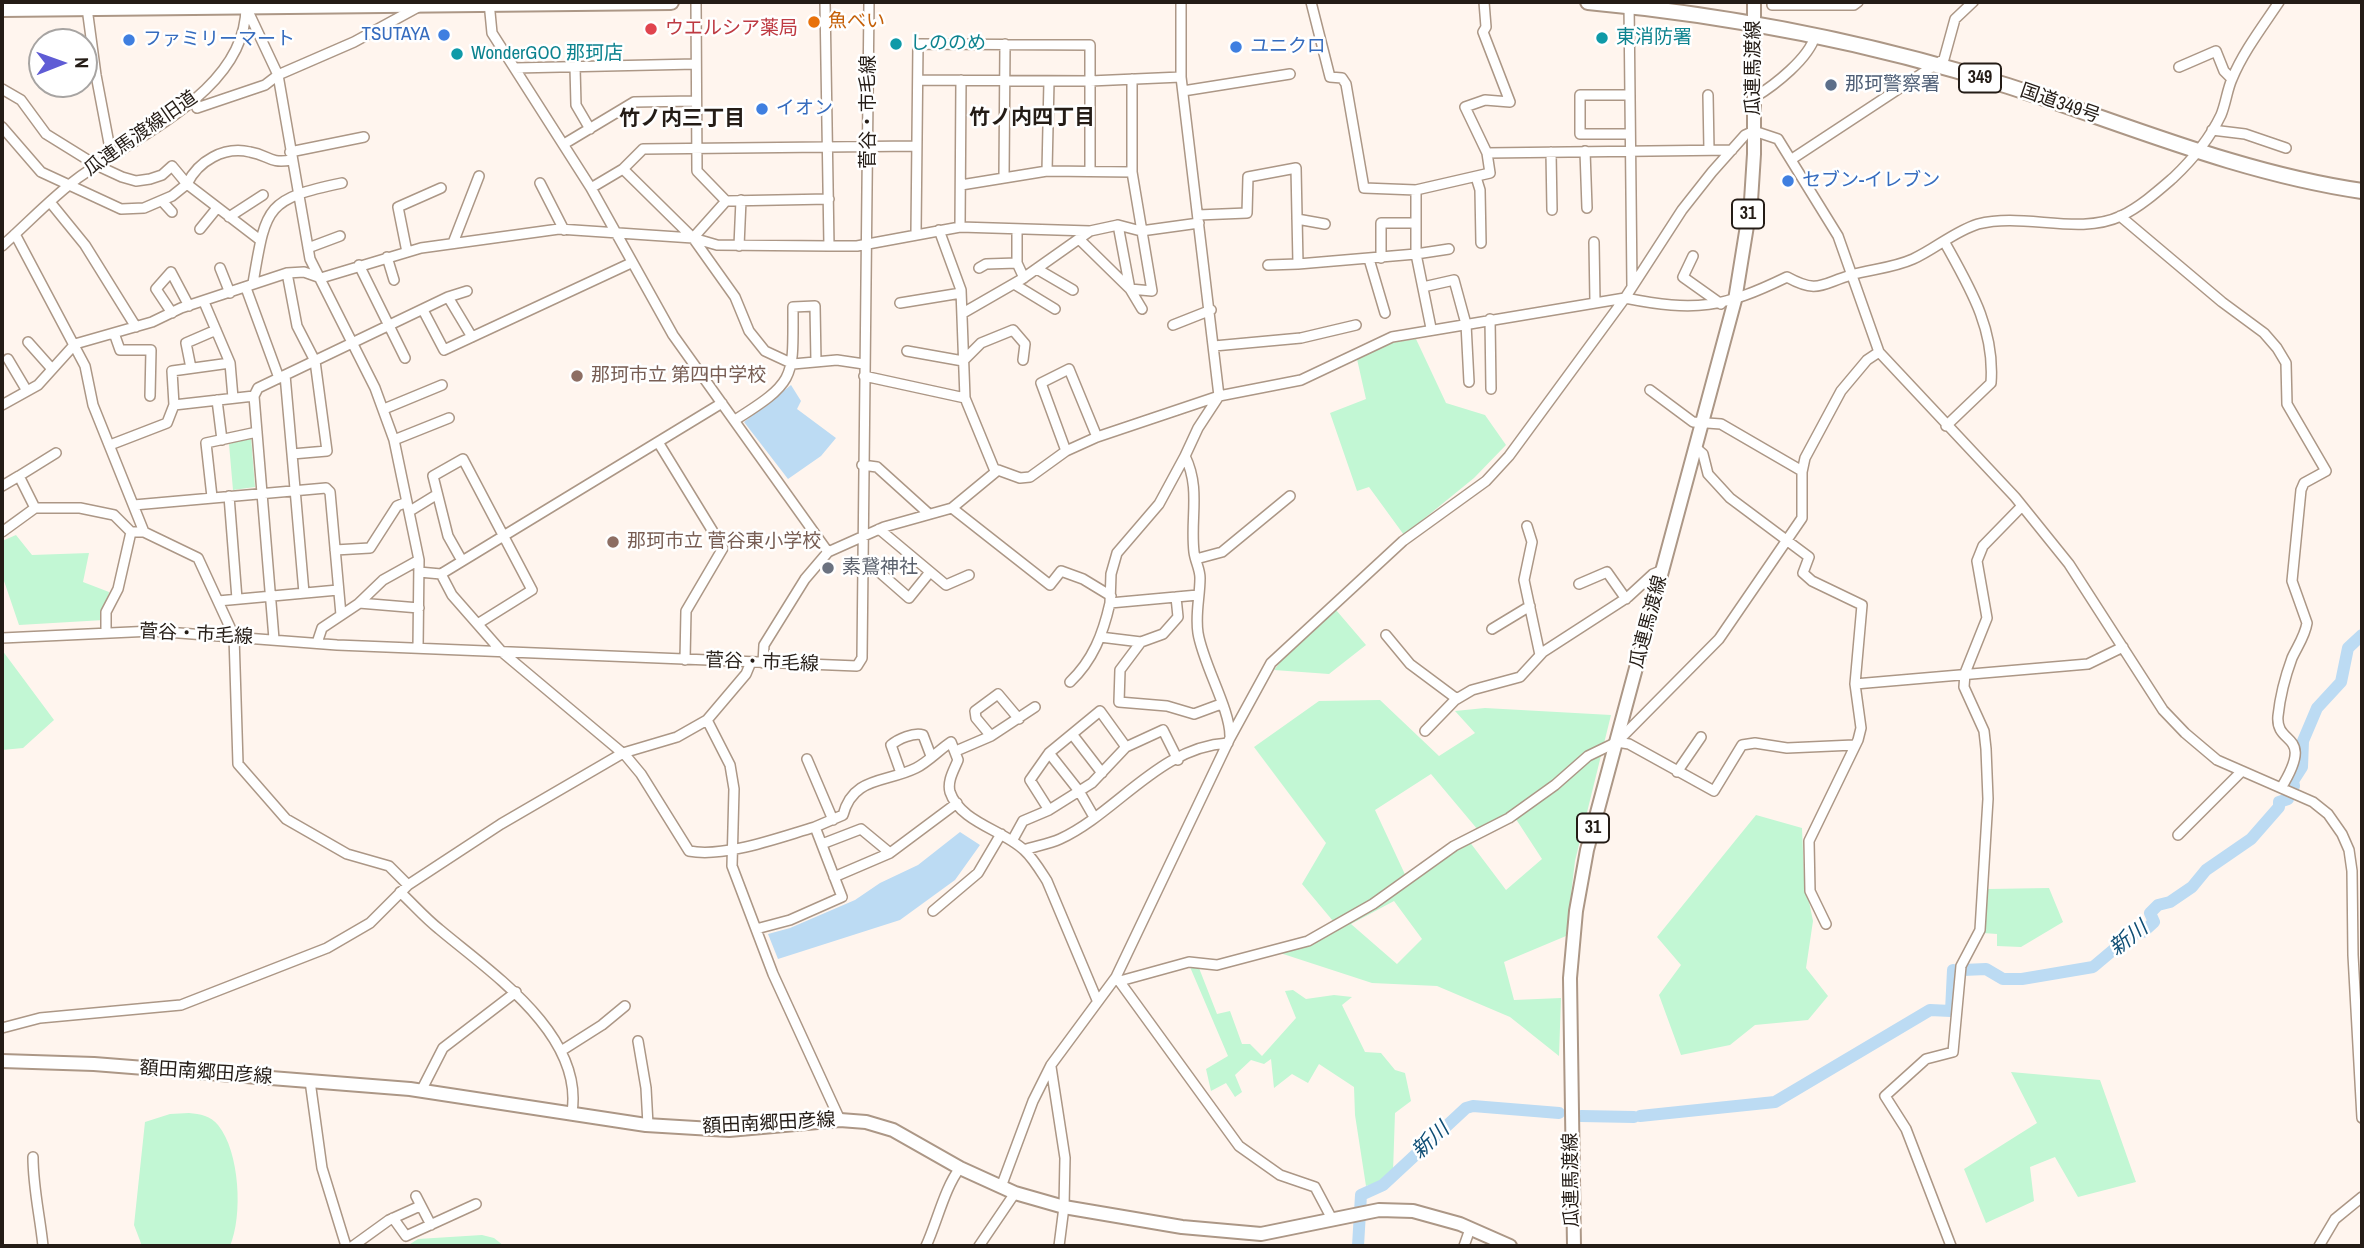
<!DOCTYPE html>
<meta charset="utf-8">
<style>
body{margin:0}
#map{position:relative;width:2364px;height:1248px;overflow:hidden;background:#fff5ee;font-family:"Archivo Narrow",sans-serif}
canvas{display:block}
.frame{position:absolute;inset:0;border:4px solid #241c16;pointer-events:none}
.north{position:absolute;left:28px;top:28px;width:70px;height:70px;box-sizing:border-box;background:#fff;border:2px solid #a7a4a2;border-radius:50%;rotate:89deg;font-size:19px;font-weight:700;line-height:28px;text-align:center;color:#241c16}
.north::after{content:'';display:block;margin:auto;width:24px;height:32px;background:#5f5cd5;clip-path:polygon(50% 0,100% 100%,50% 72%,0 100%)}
</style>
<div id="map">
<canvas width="2364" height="1248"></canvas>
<div class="frame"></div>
<div class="north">N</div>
</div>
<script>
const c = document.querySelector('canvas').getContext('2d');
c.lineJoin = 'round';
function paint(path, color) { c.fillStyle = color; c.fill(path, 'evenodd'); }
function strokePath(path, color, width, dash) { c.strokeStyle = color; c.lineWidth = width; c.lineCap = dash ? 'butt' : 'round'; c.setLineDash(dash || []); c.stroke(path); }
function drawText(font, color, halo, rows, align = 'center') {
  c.font = font + ' "Archivo Narrow","Noto Sans JP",sans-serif'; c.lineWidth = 5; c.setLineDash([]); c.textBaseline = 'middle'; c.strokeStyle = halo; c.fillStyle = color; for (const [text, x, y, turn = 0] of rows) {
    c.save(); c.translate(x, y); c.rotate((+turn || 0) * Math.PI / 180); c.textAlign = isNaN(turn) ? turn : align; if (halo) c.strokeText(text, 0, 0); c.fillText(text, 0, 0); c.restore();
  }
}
paint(new Path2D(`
 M1416 339 1446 403 1485 415 1506 445 1474 478 1404 535 1369 487 1357 491 1330 413 1366 399 1357 359 1391 343Z
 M251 437 255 487 233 490 229 444Z
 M16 535 32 555 89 553 83 582 109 592 104 620 19 625 2 575V541Z
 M1336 610 1366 645 1329 674 1274 670 1292 647Z
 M2 650 54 720 23 748 2 750Z
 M1380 700 1439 756 1475 733 1455 711 1485 708 1611 715 1575 861 1566 936 1504 962 1514 1000 1561 998 1559 1056 1510 1017 1437 986 1372 983 1277 952 1338 927 1302 884 1326 843 1254 747 1319 701ZM1431 774 1478 830 1512 813 1542 859 1506 890 1469 841 1409 883 1375 810ZM1394 901 1422 939 1397 964 1351 924Z
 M1756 815 1802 828 1804 877 1813 921 1806 968 1828 996 1808 1020 1755 1025 1730 1045 1681 1055 1659 995 1681 965 1657 937Z
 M2049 888 2063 922 2021 947 1997 946V934L1983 933 1988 889Z
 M1190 967 1199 968 1217 1014 1230 1011 1242 1044H1250L1262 1056 1296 1018 1285 991 1293 990 1306 999 1334 995 1352 997 1342 1005 1365 1052 1381 1053 1395 1070 1405 1073 1411 1101 1395 1113 1393 1172 1382 1181 1366 1186 1355 1115 1354 1087 1319 1064 1308 1083 1292 1074 1274 1088 1271 1059 1264 1064 1251 1060 1235 1075 1242 1092 1235 1097 1226 1083 1211 1091 1206 1069 1228 1056Z
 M2011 1072 2100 1080 2136 1182 2078 1197 2055 1157 2030 1167 2034 1201 1986 1223 1964 1169 2037 1123Z
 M189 1113C200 1114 211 1116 218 1125 240 1152 243 1216 230 1246H142L134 1225 145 1122 170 1114Z
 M482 1235 494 1238 504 1246H407L418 1239Z`), '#c2f7d4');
paint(new Path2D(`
 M791 385 801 401 797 409 836 438 821 456 788 479 744 422Z
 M960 832 980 845 955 880 900 920 778 959 768 934 790 928 855 900 880 883 918 865Z`), '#bcdbf3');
strokePath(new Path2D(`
 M2294 786 2293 781 2302 767 2303 741 2317 708 2341 682 2348 648 2362 635
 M1963 970 1986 969 2003 979H2022L2093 967 2131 935 2143 932 2154 922 2150 913 2158 905 2170 902 2192 887 2206 870 2251 839 2279 807V802L2288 799
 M1581 1116 1634 1117
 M1640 1116 1775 1102 1930 1010 1951 1011 1953 970
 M1358 1246 1361 1195 1383 1185 1466 1108 1473 1106 1559 1113`), '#bcdbf3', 12);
const minor = new Path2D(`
 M489 2 492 33 591 188 673 335 828 552
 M696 2 697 171 726 201
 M825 2 829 246
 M1181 2V77L1219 396 1198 428 1185 456C1201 489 1190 518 1194 552 1195 561 1200 569 1200 578 1200 597 1195 614 1198 633 1203 664 1230 709 1230 736
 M1311 2 1330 77 1342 78 1346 84 1364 188 1416 190V254L1449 249
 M1629 3 1632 287
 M1772 5H1854L1858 2
 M246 7 278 75 310 259 375 388 394 440 419 560 418 648
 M87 8 96 75 111 154
 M575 67 576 105 590 129
 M2179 67 2216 51 2224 71 2232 79
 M515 68 696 64
 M918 80 1090 81 1181 77
 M2 89 21 100 46 134 96 165 122 177 136 181 150 179 162 175 172 166 187 184C198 161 224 146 250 152 269 155 269 164 291 160
 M1183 91 1290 74
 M1630 95H1580V134H1630
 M1708 95 1709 150
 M1755 97C1775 85 1809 58 1815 36
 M197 108 265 85 278 75 354 42 420 6
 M2 127 41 172 121 209 144 208 172 196 187 184 260 240
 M2212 130 2245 134 2286 148
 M564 144 634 102 696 101
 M1585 151 1587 208
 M290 152 364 137
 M1551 152 1552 210
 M1487 153 1732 150
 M1792 159 1944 59 1955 19 1973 2
 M623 169 693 238 735 297 749 331 765 351 793 364 837 360 864 364
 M1047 171 1049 81
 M1476 177 1480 190 1481 243
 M1004 178 1005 44
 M540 183 564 230
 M961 185 1047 171 1132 172
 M591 188 623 169 643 149 916 146
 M1416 190 1490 173 1487 153 1465 107 1485 100 1510 102 1483 32 1486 27 1484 2
 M162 201 172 212
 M50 202 85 245 136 327
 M1198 215 1247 213 1248 177 1296 168 1298 264 1416 254 1431 328
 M2120 216 2222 302 2264 333 2277 348 2286 363 2287 404 2326 471 2304 483 2301 490 2292 581 2307 623C2305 636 2297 647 2292 658 2285 677 2280 697 2278 716 2275 747 2316 731 2281 788
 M229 217 263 195
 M1297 219 1325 224
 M1118 225 1130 289 1152 291 1132 172V79
 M960 227 961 80
 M200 229 217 208
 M1017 229V263L1024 278
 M939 230 961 290 965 398 995 471
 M916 233 918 44 1090 45V170
 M15 234 85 366 93 405 144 532 198 558 234 636 238 764 286 819 347 854 389 866 408 885
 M693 238 726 201 829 199
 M1079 239 1130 289 1142 309
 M1594 242 1595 302
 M453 243 479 176
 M1945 243C1970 288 1995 329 1991 383L1946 426
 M2 246C27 224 51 198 78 178 137 135 246 91 246 7
 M739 246 741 200
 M308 248 340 236
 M407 252 398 207 441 188
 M1693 256 1683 277 1721 304
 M387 257 394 280
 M1381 258V223H1416
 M1369 259 1385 313
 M359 265 405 358
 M1268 265 1298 264
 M220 268 230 293
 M979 268 986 264 1017 263
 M1037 269 1073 290
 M253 283C266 207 265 199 342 183
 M1014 284 1055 309
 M1423 287 1454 280 1466 324 1469 382
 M246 288 279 378
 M448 297 467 291
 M204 302 230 363
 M900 303 961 293
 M423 310 444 350 631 263
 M172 313 156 289 171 272 189 306
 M963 313 1022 279 1090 231
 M1490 319 1491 389
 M1173 325 1211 310
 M114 333 120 350H151L150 396
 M28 342 52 369
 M1214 346 1301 338 1356 325
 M907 351 963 361
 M8 359 27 391
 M963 361 981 343 1013 330 1025 344 1023 360
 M191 368 186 343 216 330
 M285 375 292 454 327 451 315 361 297 326 287 273
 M864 376 965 398
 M1650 390 1693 422 1721 424 1802 471
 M217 400 222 440
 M2 405 38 385 75 344 152 322 181 308 287 273 304 272 321 278 421 248 559 229 693 238 717 245 829 246H857L960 227 1090 231 1118 225 1141 231 1199 223
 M174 405 172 371 230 363 233 398
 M384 409 442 385
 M735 420C797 381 793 378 793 307L815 306 816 362
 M394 440 449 418
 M658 442 723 548 686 611 685 660
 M110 445 167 423 174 405 254 396
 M1696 448 1703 454 1708 474 1730 498 1809 557 1803 573 1812 581 1862 605 1855 684 1861 728 1858 740 1809 841 1810 891 1826 924
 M1066 451 1041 383 1069 369 1097 437
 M292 454 304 593
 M1185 456 1159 504 1117 553 1111 574 1110 603 1198 595
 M862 465 877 467 929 514
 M19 476 56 453
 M2 486 19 476 35 508
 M229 496 237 599
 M212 497 206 443 257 432
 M134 505 326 488 330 492 341 615
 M952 508 1050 585 1061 571 1083 579 1111 596
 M410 511 436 495
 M1527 526 1532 542 1524 580 1540 655
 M879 529 946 585 969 575
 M2 532 35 508H80L114 515 131 532H144
 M335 550 370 548 397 506 407 502
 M461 559 448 536 433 476 463 459 532 590 479 623
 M1196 559 1222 552 1290 496
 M863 571 877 570 909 598 930 572
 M419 572 441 574 722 403
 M441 574 452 595 502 652 626 756 641 774 689 851C725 858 780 837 815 827
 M1579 584 1607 572 1626 599
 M1176 597 1178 617 1163 634 1141 642 1120 670 1119 702 1167 706 1194 714 1221 704
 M218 601 338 590
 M359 603 419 608
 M1492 629 1530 606
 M106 632V612L118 589 131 532
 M1386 635 1410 664 1457 699
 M1100 637 1141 642
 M2 638 153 631 337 645 857 666 862 658 869 2
 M274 639 254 396 258 388 448 297 472 337
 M317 643 322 628 358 604 383 580 419 560
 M763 663 764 645 805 579 828 552 884 527 952 508 998 470 1020 478 1030 477 1066 451 1097 437 1219 396 1301 380 1392 337 1625 298C1696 312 1723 308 1787 277 1818 294 1821 284 1851 275 1872 269 1893 268 1913 259 1935 249 1955 231 1978 224 2024 212 2078 236 2121 216 2140 207 2158 191 2173 178 2191 161 2210 138 2221 115 2226 103 2227 90 2232 79 2243 52 2263 26 2279 2
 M1070 682C1093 660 1103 634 1110 603
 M1855 684 2088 664 2123 647
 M707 720 730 765 734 789 732 866 773 974 840 1120
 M1425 731 1455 700 1472 690 1520 677 1543 652 1628 597 1653 574 1663 570
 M1072 734 1102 773
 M991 736 976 718 975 711 998 694 1019 719
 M1617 742 1629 744 1714 791 1742 745 1755 743 1787 748 1854 745
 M956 751 991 736 1035 707
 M1049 753 1079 791 1094 817
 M807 759 833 820
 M1677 772 1701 737
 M901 773 891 745C898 739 914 732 923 735L931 756
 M1049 810 1030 780 1049 753 1100 711 1126 747
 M2178 835 2241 772
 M1012 841 1023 821 1049 810 1092 783 1126 747 1163 730 1178 760
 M822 844 861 829 890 853
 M1024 850C1036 846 1049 844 1060 839 1118 812 1159 747 1228 743
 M834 877 890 853 957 803
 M400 892C413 904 425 918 439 929 490 972 584 1034 572 1112
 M933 911 978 873 1001 834
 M756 929 790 920 842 897 815 827 843 815C853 776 886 783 916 768 928 762 939 750 951 742L958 760C954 770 947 781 950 792 960 822 1003 830 1024 850 1033 858 1040 870 1047 881L1097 1000
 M1117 978 1239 1146 1280 1175 1315 1187 1332 1219
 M1120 981 1189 962 1217 965 1308 941 1373 904 1454 846 1509 818 1555 785 1588 756 1617 742 1719 639 1802 518V472L1805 458 1841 391 1867 360 1879 352
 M2 1028 40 1018 181 1005 327 948 370 923 408 885 501 824 623 753 677 737 707 720 746 674 751 662
 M638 1041 646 1088 648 1125
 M561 1051 602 1025 625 1006
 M1051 1067 1065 1158 1064 1207 1059 1246
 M310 1081 322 1168 346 1246
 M421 1091 443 1048 516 992
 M33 1157C33 1188 40 1216 43 1246
 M1001 1187 1033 1101 1051 1065 1116 977 1230 738 1271 663 1403 541 1486 481 1509 456 1625 298 1682 210 1712 172 1745 135 1754 131 1778 139 1838 236 1879 352 2015 497 2069 564 2163 710 2185 733 2217 760 2313 802 2328 814 2342 834 2349 850 2352 871 2353 955 2362 1118
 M416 1196 431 1225
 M393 1218 406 1236 476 1204
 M353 1246 389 1220 420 1206
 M926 1246C937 1222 945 1187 960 1168
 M979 1246 1015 1193
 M1464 1246 1470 1229
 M1951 1246 1906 1129 1885 1096 1926 1059 1953 1052 1961 966 1980 930 1988 799 1986 749 1984 731 1964 687 1965 673 1987 618 1977 561 1983 546 2022 506
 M2319 1246 2335 1219 2362 1197`);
const major = new Path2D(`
 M2 1061 94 1064 410 1089 646 1125 729 1130 840 1120 866 1122 893 1130 960 1168 1015 1193 1064 1207 1182 1227 1261 1234 1379 1210 1413 1211 1460 1224 1510 1246
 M1574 1246 1570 978 1576 911 1587 850 1735 300 1751 201 1754 154V2`);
const highway = new Path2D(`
 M1588 2C1730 15 1872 43 2008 86 2125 124 2239 173 2362 191
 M2 9 671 2`);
strokePath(minor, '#ac9786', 12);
strokePath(major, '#ac9786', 16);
strokePath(highway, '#ac9786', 18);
strokePath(minor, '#fff', 9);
strokePath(major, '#fff', 12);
strokePath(highway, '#fff', 14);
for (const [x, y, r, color] of [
 [814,22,7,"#e8710a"],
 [651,29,7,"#e0444e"],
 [444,35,7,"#3f7fe0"],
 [1602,38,7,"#0f9aa8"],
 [129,40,7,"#3f7fe0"],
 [896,44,7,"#0f9aa8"],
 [1236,47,7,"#3f7fe0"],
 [457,54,7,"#0f9aa8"],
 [1831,85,7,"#5c6f8a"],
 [762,109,7,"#3f7fe0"],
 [1788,181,7,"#3f7fe0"],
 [577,376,7,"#8d6e63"],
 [613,542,7,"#8d6e63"],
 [828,568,7,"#6b7280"]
]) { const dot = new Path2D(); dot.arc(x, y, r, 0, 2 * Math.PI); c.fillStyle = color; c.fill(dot); strokePath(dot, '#fff', 2.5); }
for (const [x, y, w] of [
 [1980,78,42],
 [1748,214,32],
 [1593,828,32]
]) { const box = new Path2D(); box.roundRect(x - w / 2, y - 14.5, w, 29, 5); c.fillStyle = '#fff'; c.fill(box); strokePath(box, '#241c16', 2); }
drawText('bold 18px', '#241c16', null, [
 ["349",1980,78],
 ["31",1748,214],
 ["31",1593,828]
]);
drawText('19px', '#c56008', '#fff', [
 ["魚べい",828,22]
], 'left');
drawText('19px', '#be3a42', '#fff', [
 ["ウエルシア薬局",665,29]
], 'left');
drawText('19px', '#366cbe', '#fff', [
 ["TSUTAYA",430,35,"right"],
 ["ファミリーマート",143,40],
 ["ユニクロ",1250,47],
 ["イオン",776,109],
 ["セブン-イレブン",1802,181]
], 'left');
drawText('19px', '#0d838f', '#fff', [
 ["東消防署",1616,38],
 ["しののめ",910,44],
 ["WonderGOO 那珂店",471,54]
], 'left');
drawText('19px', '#241c16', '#fff', [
 ["瓜連馬渡線",1754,68,-90],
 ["国道349号",2060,104,19],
 ["菅谷・市毛線",869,112,-90],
 ["瓜連馬渡線旧道",141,134,-35],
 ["瓜連馬渡線",1649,622,-75],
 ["菅谷・市毛線",196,635,3],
 ["菅谷・市毛線",762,663,2],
 ["額田南郷田彦線",206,1073,4],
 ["額田南郷田彦線",769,1124,-3],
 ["瓜連馬渡線",1572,1180,-91]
]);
drawText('19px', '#4e5e75', '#fff', [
 ["那珂警察署",1845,85]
], 'left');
drawText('19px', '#785e54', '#fff', [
 ["那珂市立 第四中学校",591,376],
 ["那珂市立 菅谷東小学校",627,542]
], 'left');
drawText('19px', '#5b616d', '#fff', [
 ["素鵞神社",842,568]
], 'left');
drawText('bold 21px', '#241c16', '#fff', [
 ["竹ノ内四丁目",1032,118],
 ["竹ノ内三丁目",682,119]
]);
drawText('italic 21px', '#0f4e75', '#fff', [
 ["新川",2129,939,-38],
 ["新川",1431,1141,-43]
]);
</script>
